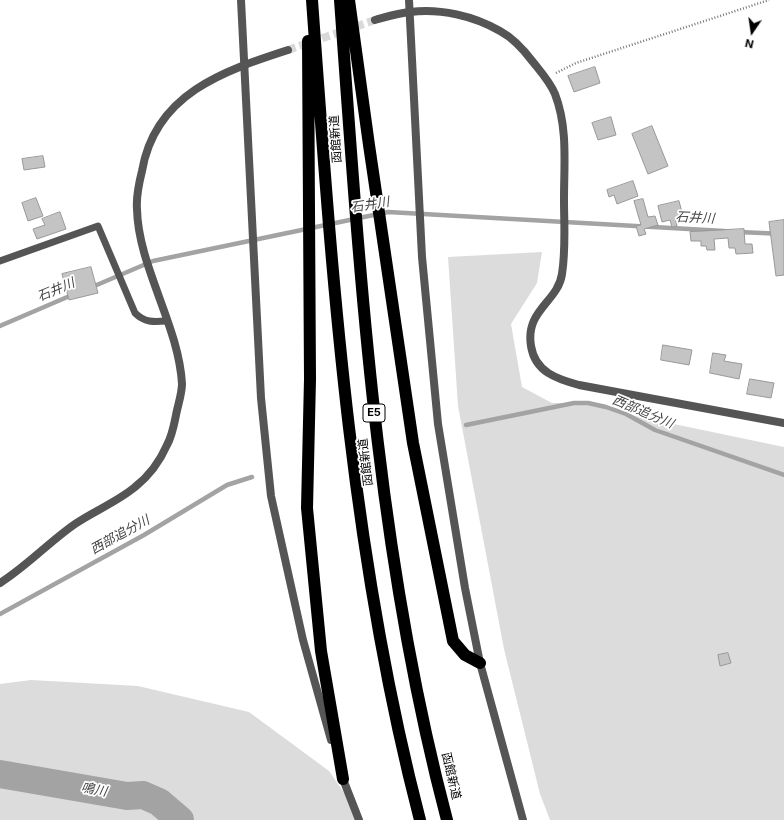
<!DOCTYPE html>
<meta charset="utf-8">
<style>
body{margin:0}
#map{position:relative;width:784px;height:820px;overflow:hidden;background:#fff;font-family:Inter,sans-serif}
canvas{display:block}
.north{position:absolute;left:732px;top:12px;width:40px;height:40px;-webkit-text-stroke:3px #fff;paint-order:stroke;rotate:193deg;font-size:11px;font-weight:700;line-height:16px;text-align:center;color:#000}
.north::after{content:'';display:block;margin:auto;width:14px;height:18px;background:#000;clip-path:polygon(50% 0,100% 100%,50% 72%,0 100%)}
</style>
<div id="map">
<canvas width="784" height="820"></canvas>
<div class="north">N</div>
</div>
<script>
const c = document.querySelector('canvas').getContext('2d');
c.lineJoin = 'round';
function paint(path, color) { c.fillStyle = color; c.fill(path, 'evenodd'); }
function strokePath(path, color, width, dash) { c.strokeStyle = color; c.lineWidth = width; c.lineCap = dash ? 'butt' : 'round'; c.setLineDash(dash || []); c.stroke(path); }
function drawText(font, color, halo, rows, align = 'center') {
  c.font = font + ' Inter,"Noto Sans JP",sans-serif'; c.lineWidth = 3.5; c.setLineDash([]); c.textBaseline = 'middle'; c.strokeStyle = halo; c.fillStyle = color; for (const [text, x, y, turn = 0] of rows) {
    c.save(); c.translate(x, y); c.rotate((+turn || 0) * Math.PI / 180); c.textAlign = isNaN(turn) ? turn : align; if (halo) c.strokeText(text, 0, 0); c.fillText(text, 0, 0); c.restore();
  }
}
paint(new Path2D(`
 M542 252 537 283 511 324 522 387 552 403H588L626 414 784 447V820H550L540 794 504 649 458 406 448 257Z
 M31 680 138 686 249 712 329 771 363 820H0V684Z`), '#dcdcdc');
strokePath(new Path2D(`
 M739 232 784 234
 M92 287 153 261 388 212 724 231
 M0 326 72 295
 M466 425 574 403H588L606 407 626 414 655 430 784 475
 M0 614 144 535 227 485 252 477`), '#a3a3a3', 4.5);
strokePath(new Path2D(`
 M0 774 127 796 143 795 159 802 180 820`), '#a3a3a3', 28);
const building = new Path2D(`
 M595 67 600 83 574 92 568 76Z
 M611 117 616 135 598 140 592 123Z
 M652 126 668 166 648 174 632 134Z
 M43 156 45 167 24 170 22 159Z
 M633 181 638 196 617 204 614 195 609 197 607 190Z
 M36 198 43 216 28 221 22 203Z
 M643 199 648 217 655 216 658 225 644 229 646 234 639 236 636 226 641 225 634 201Z
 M679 201 683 216 675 218 677 226 672 227 670 220 662 222 658 206Z
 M60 212 66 229 37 239 33 229 45 225 42 219Z
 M784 220V275L776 276 769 222Z
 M744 229 745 244H752L753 253 736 254 735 248H729L728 238 714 239 715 250H707L706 246H701V241H691L690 232Z
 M91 267 98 293 69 300 62 274Z
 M663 345 692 350 689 365 661 360Z
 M713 353 726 355 724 361 742 364 739 379 710 373Z
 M750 379 774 383 771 398 747 394Z
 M728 653 731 663 720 666 718 655Z`);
paint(building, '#c4c4c4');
strokePath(building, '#999', 1);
strokePath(new Path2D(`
 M288 50 375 20`), '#d9d9d9', 8, [8, 4]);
strokePath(new Path2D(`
 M556 73 576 63 769 0`), '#777', 2.5, [1, 2]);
strokePath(new Path2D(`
 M0 261 98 226 135 313C145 323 154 322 167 321`), '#555', 7);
strokePath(new Path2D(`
 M241 0 261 398 271 496 303 640 331 740
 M409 0 422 257 438 424 465 588 480 663 523 820
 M341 774 359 820`), '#555', 8);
strokePath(new Path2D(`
 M375 20C386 17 398 13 410 12 440 8 474 16 500 31 513 38 524 50 533 62 541 72 550 82 555 94 568 128 564 163 564 199 564 224 566 249 562 274 558 302 525 310 531 346 535 372 557 379 579 385L784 423
 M0 583C27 566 49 542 75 524 94 511 117 502 135 487 149 476 160 461 167 445 172 436 174 425 176 415 178 405 182 393 182 384 179 326 138 266 137 209 136 197 139 183 142 171 155 94 223 71 288 50`), '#555', 8);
strokePath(new Path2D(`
 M312 0C332 275 350 552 420 820
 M340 0C360 275 376 552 447 820
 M349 0 369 145 413 443 453 641 465 655 480 663
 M308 41 310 379 307 508 321 651 343 779`), '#000', 12);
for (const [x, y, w] of [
 [374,413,22]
]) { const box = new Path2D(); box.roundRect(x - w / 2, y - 9, w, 18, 3); c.fillStyle = '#fff'; c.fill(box); strokePath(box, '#000', 1); }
drawText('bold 11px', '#000', null, [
 ["E5",374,413]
]);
drawText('12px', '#000', '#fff', [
 ["函館新道",336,139,-94],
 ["函館新道",366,462,-97],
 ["函館新道",451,776,77]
]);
drawText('italic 13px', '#444', '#fff', [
 ["石井川",370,205,-9],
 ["石井川",695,218,3],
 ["石井川",56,290,-23],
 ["西部追分川",643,412,23],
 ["西部追分川",120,535,-29],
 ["鳴川",94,790,10]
]);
</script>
